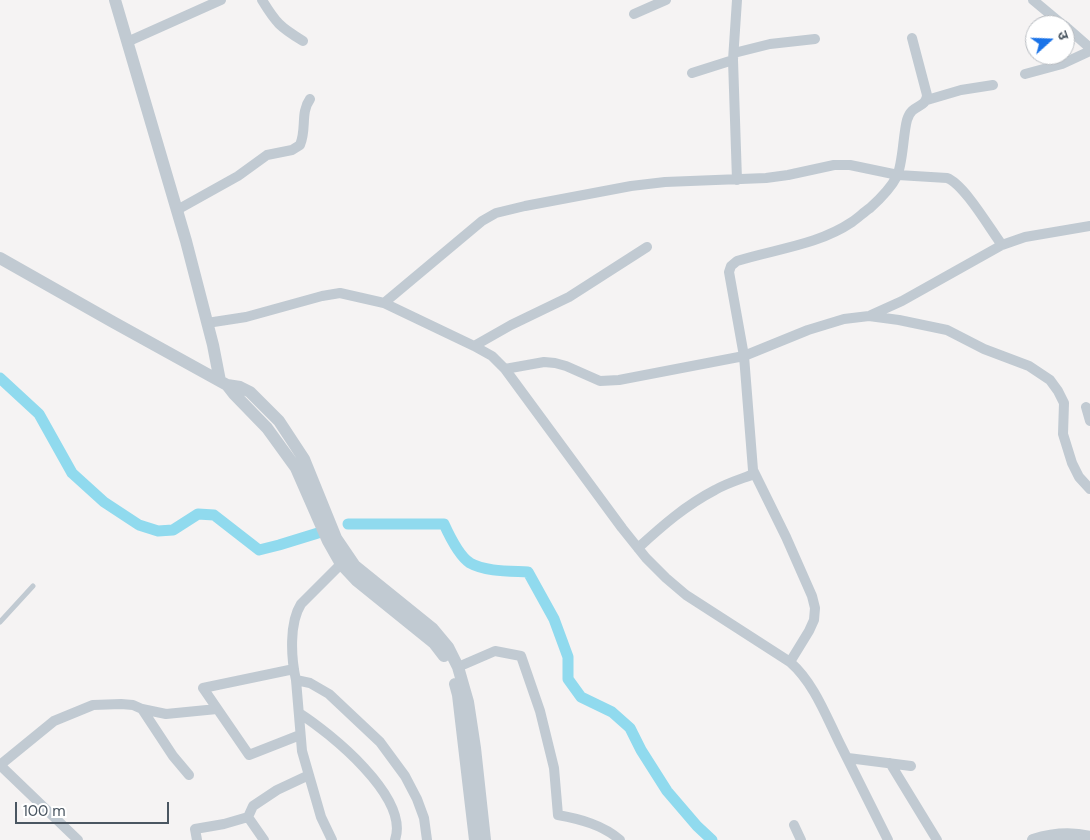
<!DOCTYPE html>
<meta charset="utf-8">
<style>
body{margin:0}
#map{position:relative;width:1090px;height:840px;overflow:hidden;background:#f5f3f3;font-family:"DM Sans","Noto Sans Devanagari",sans-serif}
canvas{display:block}
.north{position:absolute;left:1025px;top:15px;width:50px;height:50px;box-sizing:border-box;background:#fff;border:1px solid #b7bbc0;border-radius:50%;rotate:70deg;font-size:14px;font-weight:700;line-height:20px;text-align:center;color:#4a5661}
.north::after{content:'';display:block;margin:auto;width:18px;height:22px;background:#1a73e8;clip-path:polygon(50% 0,100% 100%,50% 72%,0 100%)}
.scale{position:absolute;left:15px;top:802px;width:154px;height:22px;box-sizing:border-box;border:2px solid #4a5661;border-top:0;padding-left:6px;font-size:15px;line-height:18px;white-space:nowrap;color:#4a5661;-webkit-text-stroke:4px #fff;paint-order:stroke}
</style>
<div id="map">
<canvas width="1090" height="840"></canvas>
<div class="north">उ</div>
<div class="scale">100 m</div>
</div>
<script>
const c = document.querySelector('canvas').getContext('2d');
c.lineJoin = 'round';
function strokePath(path, color, width, dash) { c.strokeStyle = color; c.lineWidth = width; c.lineCap = dash ? 'butt' : 'round'; c.setLineDash(dash || []); c.stroke(path); }
strokePath(new Path2D(`
 M0 378 39 414 72 473 104 502 139 525 158 531 173 530 198 514 214 515 259 550 279 545 318 533
 M348 524H444C449 535 459 556 470 563 486 572 511 571 528 572L554 619 568 657V679L581 697 612 712 630 728 641 750 667 791 697 826 712 840`), '#90daee', 11);
strokePath(new Path2D(`
 M0 622 33 586`), '#c1cad2', 5);
strokePath(new Path2D(`
 M262 0C276 23 280 27 303 41
 M737 0 733 60 737 180
 M1033 0 1063 25
 M634 14 666 0
 M1065 26 1090 48
 M127 42 221 0
 M734 53 770 44 815 39
 M692 73 733 60
 M1025 74 1062 64 1090 51
 M927 100 961 90 993 85
 M177 210 238 176 267 155 292 150 300 145C307 129 300 113 310 99
 M384 303 482 221 496 213 525 206 631 186 665 182 766 178 788 175 834 165H850L898 175 947 178C964 184 990 229 1002 245
 M871 315 902 301 1002 245 1025 237 1090 226
 M207 323 246 317 322 296 340 293 384 303 474 346 492 356 505 369 622 528 646 558 666 578 686 595 790 662C814 683 826 716 840 744 856 776 872 808 888 840
 M474 346 511 325 569 297 647 247
 M505 369 544 362 555 363 566 366 600 381 619 380 744 356 808 330 844 319 869 316 899 320 947 330 984 349 1029 366 1050 380 1058 391 1064 403 1063 434 1072 463 1079 477 1090 489
 M1086 407 1090 421
 M638 548C662 526 686 505 715 490 727 483 741 479 754 474
 M790 662 809 631 814 620 815 608 812 596 786 537 753 470 744 356 729 272 731 266 737 261C775 249 818 245 852 222 858 218 864 212 870 208 880 199 891 188 897 176 903 163 903 135 907 120 912 103 926 109 927 95L912 38
 M458 667 495 651 521 656 540 711 554 768 558 815C580 819 603 825 620 840
 M294 669 203 688 249 755 300 735
 M296 680 310 683 329 694 380 742 405 776 417 799 424 818 427 840
 M142 709 166 714 217 709
 M299 713C330 733 410 797 395 840
 M848 758 911 766
 M890 763 937 840
 M0 765 54 721 93 705 121 704 133 705 142 709 173 756 189 775
 M0 765 78 840
 M794 825 801 840
 M197 840 195 829 224 824 248 817
 M264 840 248 817 253 806 277 790 309 775
 M332 840 321 817 302 751 296 680C291 658 289 623 301 604L346 559`), '#c1cad2', 10);
strokePath(new Path2D(`
 M115 0 186 241 213 345 220 381
 M0 258 113 322 227 385 240 387 250 392 279 421 304 459 336 538 355 566 433 629 448 647 458 667 468 702 475 748 485 840
 M227 385 234 394 267 428 296 468 328 541 341 564 356 580 434 643 444 656
 M455 684 458 695 475 840
 M1033 840C1052 834 1070 832 1090 837`), '#c1cad2', 12);
</script>
